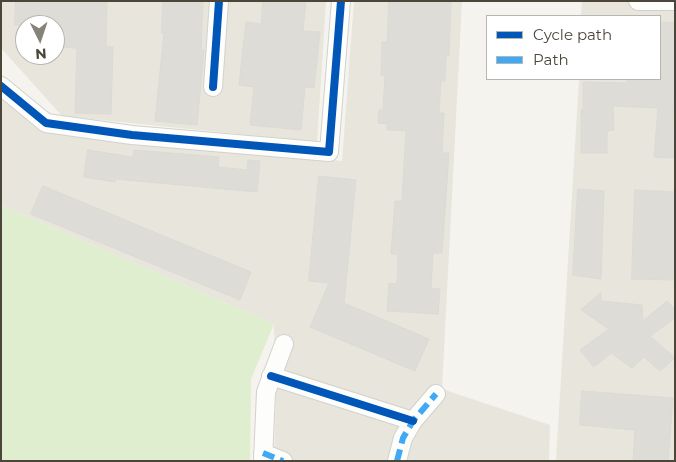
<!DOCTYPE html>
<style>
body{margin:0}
#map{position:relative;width:676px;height:462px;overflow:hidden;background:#f4f3ee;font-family:Montserrat,sans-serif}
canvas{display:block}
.frame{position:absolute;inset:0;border:2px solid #4b4639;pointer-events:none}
.legend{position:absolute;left:486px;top:15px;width:175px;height:65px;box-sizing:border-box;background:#fff;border:1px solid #b7b5b0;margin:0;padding:6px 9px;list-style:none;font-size:15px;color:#4b4639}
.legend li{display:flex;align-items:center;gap:10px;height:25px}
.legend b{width:25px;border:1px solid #b7b5b0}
.north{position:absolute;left:15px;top:15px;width:50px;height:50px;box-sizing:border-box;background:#fff;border:1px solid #b7b5b0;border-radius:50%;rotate:176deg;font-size:14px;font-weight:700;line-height:20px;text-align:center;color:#4b4639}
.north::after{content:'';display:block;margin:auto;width:18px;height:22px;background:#868378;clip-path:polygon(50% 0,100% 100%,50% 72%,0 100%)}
</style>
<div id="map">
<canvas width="676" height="462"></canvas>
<div class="frame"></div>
<ul class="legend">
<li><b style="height:6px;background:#0057b8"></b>Cycle path</li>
<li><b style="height:6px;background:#3fa9f5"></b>Path</li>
</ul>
<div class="north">N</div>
</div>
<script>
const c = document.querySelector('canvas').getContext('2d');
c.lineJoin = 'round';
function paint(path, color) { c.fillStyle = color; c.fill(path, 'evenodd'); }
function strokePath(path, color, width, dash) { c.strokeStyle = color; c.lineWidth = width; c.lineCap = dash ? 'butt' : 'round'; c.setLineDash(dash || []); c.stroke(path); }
paint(new Path2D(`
 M1 1H326L317 142 62 116 1 48ZM25 25H55V55H25Z
 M354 1H462L442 389 550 425 549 461H274L276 397 274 324 1 205V95L46 132 342 161Z
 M582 1H675V461H556L579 79H660V16H581Z`), '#e7e5dc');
paint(new Path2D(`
 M1 205 274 324 251 379 250 461H1Z`), '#deeecf');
const building = new Path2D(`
 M16 1H107L106 46 113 47 111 114 75 113 77 48 55 47V25H15Z
 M163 1H203L201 50H204L197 125 155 121 164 33H162Z
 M263 1H306L303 31 320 32 314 88 305 87 301 130 250 125 254 87 239 85 246 22 261 24Z
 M389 1H451L449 56H446L445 81H441L439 113H444L442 153H449L442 253H433L431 288 440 289 438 314 387 311 389 283 397 284 398 254H391L395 201H402L406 131 387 130V124L378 123 379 110H383L385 75H381L382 42H387Z
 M660 22 675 23 673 131H675V158L654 157 658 108 613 106 614 130 607 131V153H581V110H583V82L627 83V79H660Z
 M88 150 133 157 134 150 219 157 218 167 247 170 248 160 260 161 257 192 115 179V182L84 177Z
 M319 176 356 180 344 303 429 339 415 371 310 327 329 283 309 281Z
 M43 186 251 272 240 300 31 214Z
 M578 189 604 191 601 279 573 275Z
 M635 190 675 192V280L632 279Z
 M601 293V301L642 305 643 321 667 301 675 309V318L650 336 675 358 660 371 644 357 632 368 611 353 594 367 580 350 609 329 581 310Z
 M582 391 673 398 668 461H633L635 430 580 425Z`);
paint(building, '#dedcd6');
strokePath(building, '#dcdad4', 1);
const minor = new Path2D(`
 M638 1H675
 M1 86 46 123 132 135 329 152 341 1
 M213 87 219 1
 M271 376 413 421
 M263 453 283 461
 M263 461 266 392 284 344
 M397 461 403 438 413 421 436 394`);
strokePath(minor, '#d2d1cb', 20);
strokePath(minor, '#fdfdfc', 18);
strokePath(new Path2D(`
 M263 453 283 461
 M397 461 403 438 413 421 436 394`), '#3fa9f5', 6, [12, 6]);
strokePath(new Path2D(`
 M1 86 46 123 132 135 329 152 341 1
 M213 87 219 1
 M271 376 413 421`), '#0057b8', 8);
</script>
